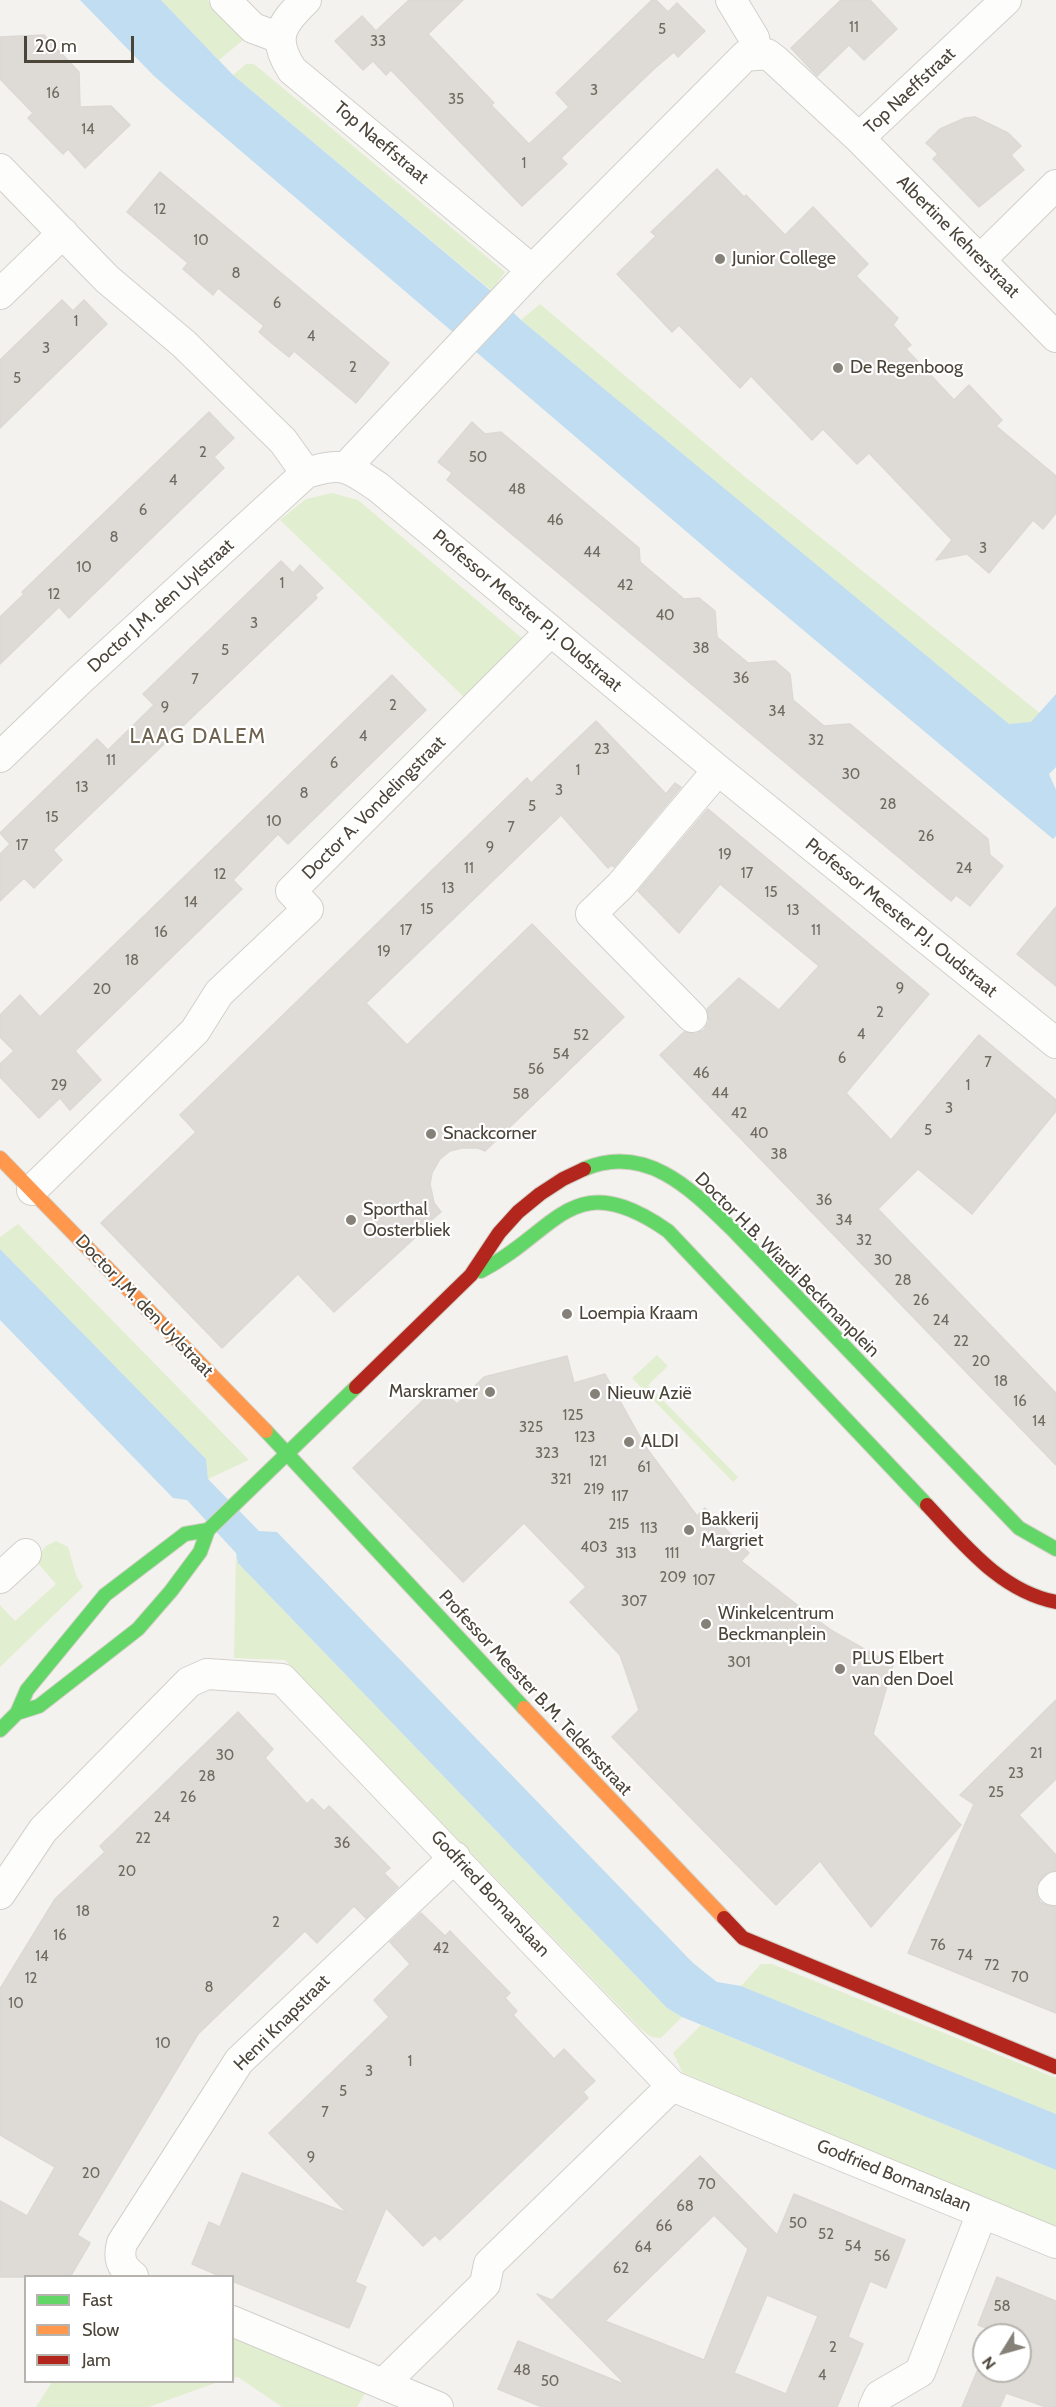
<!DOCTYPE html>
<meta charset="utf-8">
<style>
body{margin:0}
#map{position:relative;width:1056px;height:2407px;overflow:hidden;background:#f4f2ee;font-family:Cabin,sans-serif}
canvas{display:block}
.legend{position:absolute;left:24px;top:2275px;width:210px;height:108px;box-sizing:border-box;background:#fff;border:2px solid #b7b4b0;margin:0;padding:8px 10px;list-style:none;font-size:18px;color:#4b4439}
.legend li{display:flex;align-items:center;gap:12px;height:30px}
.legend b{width:30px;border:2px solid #b7b4b0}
.north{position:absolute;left:972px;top:2323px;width:60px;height:60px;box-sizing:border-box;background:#fff;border:2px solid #b7b4b0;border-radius:50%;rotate:233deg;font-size:16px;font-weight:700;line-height:24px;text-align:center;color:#4b4439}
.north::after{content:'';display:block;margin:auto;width:21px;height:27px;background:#868178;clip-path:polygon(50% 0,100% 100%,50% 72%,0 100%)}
.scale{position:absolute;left:24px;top:36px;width:110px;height:27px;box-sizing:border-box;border:3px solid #4b4439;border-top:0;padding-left:8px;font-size:18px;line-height:21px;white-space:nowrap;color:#4b4439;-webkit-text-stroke:4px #fff;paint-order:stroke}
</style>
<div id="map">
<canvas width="1056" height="2407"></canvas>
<ul class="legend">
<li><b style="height:8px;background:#63d668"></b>Fast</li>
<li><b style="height:8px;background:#ff974d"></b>Slow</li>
<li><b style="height:8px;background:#b3261e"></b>Jam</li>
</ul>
<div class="north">N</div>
<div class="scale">20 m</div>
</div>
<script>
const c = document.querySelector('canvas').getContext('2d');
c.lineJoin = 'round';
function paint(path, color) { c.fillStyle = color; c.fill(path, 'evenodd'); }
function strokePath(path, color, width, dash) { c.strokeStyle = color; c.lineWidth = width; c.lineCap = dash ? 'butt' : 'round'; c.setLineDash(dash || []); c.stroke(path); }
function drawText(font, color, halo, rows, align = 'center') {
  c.font = font + ' Cabin,sans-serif'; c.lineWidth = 4.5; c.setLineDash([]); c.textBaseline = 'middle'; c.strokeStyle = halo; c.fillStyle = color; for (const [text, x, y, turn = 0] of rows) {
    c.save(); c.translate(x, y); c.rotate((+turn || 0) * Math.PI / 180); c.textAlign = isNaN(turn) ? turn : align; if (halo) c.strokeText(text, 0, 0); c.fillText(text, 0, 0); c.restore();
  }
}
paint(new Path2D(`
 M161 0H207L242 36V41L219 60Z
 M246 64H254L505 272 492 291 233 75Z
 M540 304 744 476 1041 714 1031 723 1009 724 521 320Z
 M332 493 358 500 523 639 466 699 280 520 306 499Z
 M18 1224 249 1460 208 1479 206 1459 0 1249V1237Z
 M657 1355 668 1366 648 1385 738 1477 733 1482 632 1378Z
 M56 1541 68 1547 76 1575 83 1587 0 1667V1605L15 1621 56 1584 35 1560 46 1546Z
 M236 1553 238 1563 667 2008 682 2017 661 2038 651 2037 640 2028 285 1660 234 1658Z
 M761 1964H772L1056 2078V2114L741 1986Z
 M701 2025 1056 2170V2228L683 2073 673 2053Z
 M232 2337 365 2393 357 2407H282L238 2377 233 2378Z
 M52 2382H218L149 2407H36Z`), '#e1eecf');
paint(new Path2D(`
 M80 0H161L233 75 491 291 521 320 1009 724 1031 722 1056 694V767L1049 774 1056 790V836L1053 839 729 568 180 99 153 75Z
 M0 1249 206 1459 208 1479 259 1531 277 1532 693 1963 717 1982 741 1986 1056 2114V2170L682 2017 667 2008 238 1563 236 1553 187 1500 173 1498 0 1320Z`), '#c0ddf1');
const building = new Path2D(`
 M409 0H463L428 34 494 103 491 105 529 144 569 107 556 93 652 0H656L668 12 677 3 705 31 678 57 674 52 655 68 561 158 567 164 522 206 391 70 386 75 373 61 363 70 335 41 362 16 376 31Z
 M841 0H870L897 29 864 60 849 45 817 76 791 48Z
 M44 35 79 72 80 107 111 106 130 125 85 168 68 149 63 154 28 118 33 113 0 79V37Z
 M975 117 1008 133 1021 146 1011 155 1024 170 979 207 933 159 938 154 926 143 940 129 965 118Z
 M717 169 744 197 746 195 785 235 813 207 868 264 856 276 898 318 893 325 911 345 906 349 954 400 969 385 1002 420 996 426 1056 476V513L1043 529 1033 520 989 573 967 554 936 560 952 540 869 453 857 464 823 429 812 440 751 376 740 388 679 325 672 332 617 274 656 236 651 232Z
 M160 172 389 363 356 403 294 351 289 357 274 345 259 332 264 326 218 288 213 295 183 269 188 263 127 212Z
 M62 300 73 311 84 300 107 324 0 428V360Z
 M209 412 234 438 214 457 224 468 69 618 59 607 0 664V617L24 594 22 592Z
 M472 422 485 434 501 432 639 548 640 562 684 599 699 598 715 611 717 637 748 663 775 661 790 674 793 700 824 726 850 724 988 839 990 855 1003 866 970 906 956 895 951 901 447 480 452 473 438 462Z
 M281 561 293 573 300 565 323 588 315 595 317 598 53 850 62 860 34 888 24 878 0 901V854L10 844 0 833 97 739 108 750 154 705 143 694Z
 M392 675 426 710 288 844 278 834 233 880 242 889 75 1051 101 1080 70 1110 60 1098 39 1118 0 1077V1064L14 1051 0 1037V1015L20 995 40 1017Z
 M596 721 666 794 675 783 681 787 614 867 612 865 608 868 561 815 366 1003 407 1045 532 924 624 1017 485 1151 478 1148H462L450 1151 440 1159 432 1173 430 1184 434 1203 441 1212 429 1222 431 1223 334 1312 298 1274 222 1348 101 1223 196 1132 180 1115 527 778 531 783Z
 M708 809 929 994 846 1093 891 1140 979 1035 1056 1100V1111L972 1214 918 1169 878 1209 1056 1393V1465L660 1055 684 1032 696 1034 704 1030 709 1021 707 1009 739 978 779 1010 819 966 720 884 679 933 638 891Z
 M1056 907V986L1017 954Z
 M567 1356 574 1383 605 1374 645 1446 697 1516 705 1508 749 1553 741 1561 810 1615 834 1632 893 1665 873 1734 961 1825 871 1927 820 1861 776 1905 612 1737 639 1710 620 1655 570 1602 586 1587 524 1523 463 1582 353 1468 438 1386 457 1404 484 1377Z
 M1056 1700V1779L1019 1815 1056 1855V1870L1044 1875 1036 1886 1037 1895 1040 1902 1048 1906 1056 1907V2013L908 1953 974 1804 960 1795Z
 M238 1712 273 1749 265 1758 307 1804 312 1799 324 1811 329 1806 390 1868 384 1873 398 1887 366 1918 354 1906 317 1943 305 1931 198 2034 77 2235 90 2243 70 2277H0V2201L27 2216 55 2167 0 2135V1989L55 1899 105 1852 100 1846Z
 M421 1913 445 1936 450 1931 510 1993 505 1998 517 2011 513 2015 554 2059 564 2049 595 2081 583 2092 588 2098 440 2240 435 2235 423 2246 386 2208 355 2282 366 2287 349 2328 232 2281V2277H222L192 2264 209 2222 220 2227 242 2173 347 2213 269 2133 389 2017 374 2000 410 1964 390 1942Z
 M700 2156 777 2235 794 2194 905 2240 886 2288 870 2281 848 2337 863 2344 837 2407H542L498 2389 518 2341 626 2385 537 2294 552 2300ZM714 2215 748 2249 704 2360 605 2321ZM767 2295 818 2316 786 2394 734 2373Z
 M997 2277 1056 2301V2407H1046L1006 2393 1000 2407H962L984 2355V2371H1020V2335H992L994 2331 978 2325Z`);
paint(building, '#dedbd6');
strokePath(building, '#dcd9d4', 1.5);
const street = new Path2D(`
 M225 0 253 28 280 38
 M306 0C281 24 271 38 292 70L532 270
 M731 0 754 38 757 53
 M859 138 1056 337
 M0 169 107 279 184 344 283 441 306 473
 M980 260 1056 185
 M0 294 63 233
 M347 466 532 270 745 56 767 54 775 60 859 138 1006 0
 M0 757 81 679 306 473C344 462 346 466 378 487L718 770 1056 1043
 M692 1017 591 914 621 885 718 770
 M32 1190 195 1031 219 993 308 909 291 891 550 632
 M0 1578 26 1554
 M1053 1890 1056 1887
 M0 1894 43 1830 189 1682 207 1674 282 1679 672 2086 1056 2243
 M133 2276C121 2267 118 2258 122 2243L239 2061 455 1857
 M232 2321 438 2407
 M383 2384 485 2284 489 2264 672 2086
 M874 2407 879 2396 920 2372 982 2213`);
const fast = new Path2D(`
 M584 1169C646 1143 691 1189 732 1229L1019 1528 1056 1549
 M481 1271C558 1231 572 1164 668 1231L927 1505
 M266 1431 524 1708
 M17 1713 39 1706 138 1629 171 1591 200 1552 208 1530 356 1387
 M0 1730 17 1713 27 1690 105 1595 185 1534 208 1530`);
const slow = new Path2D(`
 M0 1158 266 1431
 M524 1708 724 1918`);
const jam = new Path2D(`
 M356 1387 471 1275 499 1233 518 1212 540 1194 563 1179 584 1169
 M927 1505C964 1544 1000 1591 1056 1602
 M724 1918 743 1938 1056 2067`);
strokePath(street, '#d2d0cb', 32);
strokePath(fast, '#d3cfc5', 16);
strokePath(slow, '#d3cfc5', 16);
strokePath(jam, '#d3cfc5', 16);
strokePath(street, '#fdfdfc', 30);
strokePath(fast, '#63d668', 14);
strokePath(slow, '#ff974d', 14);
strokePath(jam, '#b3261e', 14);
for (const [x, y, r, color] of [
 [720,259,6,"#868178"],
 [838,368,6,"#868178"],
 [431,1134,6,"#868178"],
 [351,1220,6,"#868178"],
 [567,1314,6,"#868178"],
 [490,1392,6,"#868178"],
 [595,1394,6,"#868178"],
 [629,1442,6,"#868178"],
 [689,1530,6,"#868178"],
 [706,1624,6,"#868178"],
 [840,1669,6,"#868178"]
]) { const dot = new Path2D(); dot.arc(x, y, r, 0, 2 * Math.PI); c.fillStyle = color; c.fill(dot); strokePath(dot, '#fff', 2); }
drawText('15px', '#706a61', null, [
 ["11",854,28],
 ["5",662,30],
 ["33",378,42],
 ["3",594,91],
 ["16",53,94],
 ["35",456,100],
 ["14",88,130],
 ["1",524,164],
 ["12",160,210],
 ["10",201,241],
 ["8",236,274],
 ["6",277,304],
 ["1",76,322],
 ["4",311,337],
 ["3",46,349],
 ["2",353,368],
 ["5",17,379],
 ["2",203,453],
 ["50",478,458],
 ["4",173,481],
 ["48",517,490],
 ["6",143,511],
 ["46",555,521],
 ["8",114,538],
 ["3",983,549],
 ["44",592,553],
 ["10",84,568],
 ["1",282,584],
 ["42",625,586],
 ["12",54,595],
 ["40",665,616],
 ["3",254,624],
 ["38",701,649],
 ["5",225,651],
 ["36",741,679],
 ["7",195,680],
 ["2",393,706],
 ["9",165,708],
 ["34",777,712],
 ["4",363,737],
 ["32",816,741],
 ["23",602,750],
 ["11",111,761],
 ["6",334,764],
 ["1",578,771],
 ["30",851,775],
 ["13",82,788],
 ["3",559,791],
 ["8",304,794],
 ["28",888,805],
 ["5",532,807],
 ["15",52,818],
 ["10",274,822],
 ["7",511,828],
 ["26",926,837],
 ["17",22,846],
 ["9",490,848],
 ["19",725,855],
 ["11",469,869],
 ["24",964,869],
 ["17",747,874],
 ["12",220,875],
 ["13",448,889],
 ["15",771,893],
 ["14",191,903],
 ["15",427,910],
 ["13",793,911],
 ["17",406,931],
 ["11",816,931],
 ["16",161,933],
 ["19",384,952],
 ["18",132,961],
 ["9",900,989],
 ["20",102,990],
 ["2",880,1013],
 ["4",861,1035],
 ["52",581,1036],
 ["54",561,1055],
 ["6",842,1059],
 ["7",988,1063],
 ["56",536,1070],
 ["46",701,1074],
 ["29",59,1086],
 ["1",968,1086],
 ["44",720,1094],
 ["58",521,1095],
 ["3",949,1109],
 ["42",739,1114],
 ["5",928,1131],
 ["40",759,1134],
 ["38",779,1155],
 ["36",824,1201],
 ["34",844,1221],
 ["32",864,1241],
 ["30",883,1261],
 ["28",903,1281],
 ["26",921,1301],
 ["24",941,1321],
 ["22",961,1342],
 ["20",981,1362],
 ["18",1001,1382],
 ["16",1020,1402],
 ["125",573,1416],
 ["14",1039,1422],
 ["325",531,1428],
 ["123",585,1438],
 ["323",547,1454],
 ["121",598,1462],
 ["61",644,1468],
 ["321",561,1480],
 ["219",594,1490],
 ["117",620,1497],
 ["215",619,1525],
 ["113",649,1529],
 ["403",594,1548],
 ["313",626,1554],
 ["111",672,1554],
 ["209",673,1578],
 ["107",704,1581],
 ["307",634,1602],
 ["301",739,1663],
 ["21",1036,1754],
 ["30",225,1756],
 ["23",1016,1774],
 ["28",207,1777],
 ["25",996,1793],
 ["26",188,1798],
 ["24",162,1818],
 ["22",143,1839],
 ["36",342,1844],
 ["20",127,1872],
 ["18",83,1912],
 ["2",276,1923],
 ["16",60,1936],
 ["76",938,1946],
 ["42",441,1949],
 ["74",965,1956],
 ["14",42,1957],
 ["72",992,1966],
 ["70",1020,1978],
 ["12",31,1979],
 ["8",209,1988],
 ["10",16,2004],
 ["10",163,2044],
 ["1",410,2062],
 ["3",369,2072],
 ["5",343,2092],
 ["7",325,2113],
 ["9",311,2158],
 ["20",91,2174],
 ["70",707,2185],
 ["68",685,2207],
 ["50",798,2224],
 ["66",664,2227],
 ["52",826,2235],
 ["54",853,2247],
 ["64",643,2248],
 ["56",882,2257],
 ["62",621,2269],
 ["58",1002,2307],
 ["2",833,2348],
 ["48",522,2371],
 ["4",822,2376],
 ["50",550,2382]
]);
drawText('18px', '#4b4439', '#fff', [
 ["Top Naeffstraat",910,91,-43],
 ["Top Naeffstraat",381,143,40],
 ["Albertine Kehrerstraat",958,237,45],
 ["Doctor J.M. den Uylstraat",161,606,-42],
 ["Professor Meester P.J. Oudstraat",527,611,40],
 ["Doctor A. Vondelingstraat",374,808,-45],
 ["Professor Meester P.J. Oudstraat",901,918,39],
 ["Doctor H.B. Wiardi Beckmanplein",787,1265,45],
 ["Doctor J.M. den Uylstraat",144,1306,46],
 ["Professor Meester B.M. Teldersstraat",535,1693,47],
 ["Godfried Bomanslaan",490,1894,47],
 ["Henri Knapstraat",282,2023,-45],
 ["Godfried Bomanslaan",894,2176,22]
]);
drawText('18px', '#4b4439', '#fff', [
 ["Junior College",732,259],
 ["De Regenboog",850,368],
 ["Snackcorner",443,1134],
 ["Sporthal",363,1210],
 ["Oosterbliek",363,1231],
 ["Loempia Kraam",579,1314],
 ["Marskramer",478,1392,"right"],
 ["Nieuw Azië",607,1394],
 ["ALDI",641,1442],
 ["Bakkerij",701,1520],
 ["Margriet",701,1541],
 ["Winkelcentrum",718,1614],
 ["Beckmanplein",718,1635],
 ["PLUS Elbert",852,1659],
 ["van den Doel",852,1680]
], 'left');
c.letterSpacing = '1.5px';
drawText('21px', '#6e6250', '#fff', [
 ["LAAG DALEM",198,737]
]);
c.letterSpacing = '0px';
</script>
